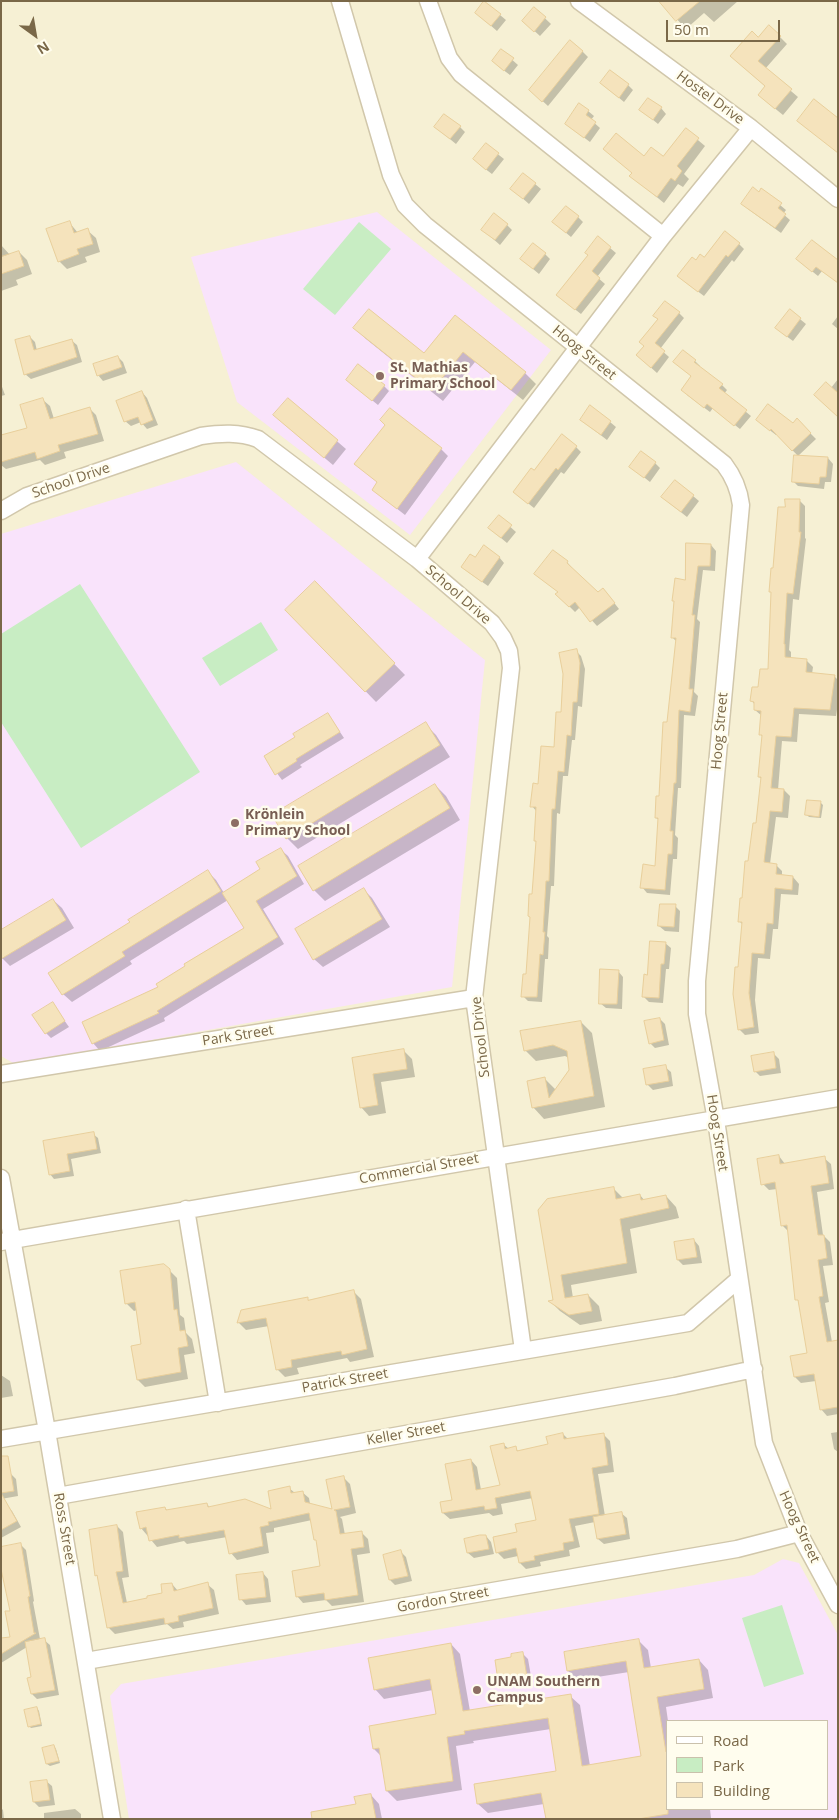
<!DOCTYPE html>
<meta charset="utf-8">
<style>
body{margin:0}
#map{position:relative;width:839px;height:1820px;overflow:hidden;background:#fefbe6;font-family:"Open Sans",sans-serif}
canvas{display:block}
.frame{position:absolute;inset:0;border:2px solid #7a6848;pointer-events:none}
.legend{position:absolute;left:666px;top:1720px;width:162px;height:90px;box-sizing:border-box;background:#fffdee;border:1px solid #cac1ac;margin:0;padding:6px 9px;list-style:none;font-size:15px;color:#7a6848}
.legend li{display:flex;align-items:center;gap:10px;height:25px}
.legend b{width:25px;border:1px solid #cac1ac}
.north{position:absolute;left:10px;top:10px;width:50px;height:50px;-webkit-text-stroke:4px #fffdee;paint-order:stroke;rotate:148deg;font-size:14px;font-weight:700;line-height:20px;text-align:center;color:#7a6848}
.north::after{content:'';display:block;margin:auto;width:18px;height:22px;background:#7a6848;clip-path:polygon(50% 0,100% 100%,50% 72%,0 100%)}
.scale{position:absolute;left:666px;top:20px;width:114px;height:22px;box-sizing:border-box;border:2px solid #7a6848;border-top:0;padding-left:6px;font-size:15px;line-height:18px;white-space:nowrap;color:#7a6848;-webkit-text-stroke:4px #fffdee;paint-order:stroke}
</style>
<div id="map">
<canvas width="839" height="1820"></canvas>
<div class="frame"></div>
<ul class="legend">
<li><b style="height:6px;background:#fff"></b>Road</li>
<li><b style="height:14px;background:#c8edc3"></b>Park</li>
<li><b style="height:14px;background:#f5e3bc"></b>Building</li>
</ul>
<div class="north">N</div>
<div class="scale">50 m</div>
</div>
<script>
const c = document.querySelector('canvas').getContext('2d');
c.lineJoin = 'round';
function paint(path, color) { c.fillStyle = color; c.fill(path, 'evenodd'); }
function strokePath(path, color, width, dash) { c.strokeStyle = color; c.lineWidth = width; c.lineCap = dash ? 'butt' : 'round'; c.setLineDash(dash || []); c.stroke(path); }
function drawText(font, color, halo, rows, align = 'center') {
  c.font = font + ' "Open Sans",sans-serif'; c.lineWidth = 5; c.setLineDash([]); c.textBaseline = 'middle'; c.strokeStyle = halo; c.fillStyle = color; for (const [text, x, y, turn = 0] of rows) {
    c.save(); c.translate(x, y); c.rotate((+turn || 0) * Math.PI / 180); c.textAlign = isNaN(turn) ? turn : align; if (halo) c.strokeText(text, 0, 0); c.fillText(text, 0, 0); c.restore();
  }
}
paint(new Path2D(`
 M1 1H838V1819H1ZM668 1721H828V1809H668Z`), '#f6f0d4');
paint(new Path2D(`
 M377 212 551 350 410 535 237 402 191 257Z
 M236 462 485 660 452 987 15 1064 1 1056V534Z
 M783 1559 799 1563 838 1635V1819H129L110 1696 121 1684 754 1575ZM668 1721H828V1809H668Z`), '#f9e3fb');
paint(new Path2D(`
 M359 222 391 249 335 315 303 289Z
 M80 584 200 772 81 848 1 722V634Z
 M261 622 278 650 220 686 202 658Z
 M782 1605 804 1674 764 1687 742 1618Z`), '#c8edc3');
paint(new Path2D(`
 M738 1 714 22 704 13 686 29 661 2Z
 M534 8 551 24 540 36 529 26Z
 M500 15 506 20 497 31 482 18Z
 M780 37 787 44 765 69 798 97 783 115 767 102 766 87 739 63 758 39Z
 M501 50 518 65 510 75 498 66Z
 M582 51 588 57 548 106 536 95Z
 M601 83 628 85 633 90 624 102Z
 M661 108 666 114 658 124 641 110Z
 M588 111 594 116 591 120 600 128 590 142 566 124Z
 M435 127H460L465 132 456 144Z
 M686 130 705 146 684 174 689 179 683 187 678 184 664 203 631 176 645 158H664Z
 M486 145 504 159 492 174 480 165Z
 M535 184 541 189 529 204 512 189Z
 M762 190 786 210 783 214 790 220 781 233 748 209Z
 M578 217 583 222 571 237 559 227Z
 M69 222 78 233 87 230 96 238 100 252 85 257 87 262 67 269 59 261Z
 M507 225 512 230 500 245 483 230Z
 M598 238 616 253 597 277 605 284 581 314 563 300Z
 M739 244 744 249 734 262 732 260 704 296 684 281 696 262Z
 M1 245 10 255 19 252 27 260 32 274 16 280 18 285 1 291Z
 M545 254 550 259 539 274 521 259Z
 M838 262 822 271 818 276 803 264Z
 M790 311 806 324 793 341 782 333Z
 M679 313 684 318 660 349 669 357 657 373 637 355Z
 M838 316V329L832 324Z
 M455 317 525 373 536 384 523 400 475 362 443 401 366 339 355 328 424 355Z
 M30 337 35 342 37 351 71 340 77 345 82 362 31 379 25 374Z
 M683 352 695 361 700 366 699 367 722 385 727 390 724 394 751 416 740 429 713 408 710 412 687 395 692 377Z
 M118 357 123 362 127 373 103 381 98 375Z
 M838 379V415L831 388Z
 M347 380 384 386 389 391 378 405Z
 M1 384 5 395 1 396Z
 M142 392 147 398 158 425 147 429 141 422 131 426 125 421Z
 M288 399 346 449 333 465 283 423Z
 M43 400 50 406 54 419 89 408 96 415 104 441 64 452 66 458 45 465 40 460 6 469 1 465V437L29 429Z
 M581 420 610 422 616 427 607 440Z
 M797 420 816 439 798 456 777 434 776 435 763 425 793 424Z
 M386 425 441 449 448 456 405 515 373 490 378 483Z
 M576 447 581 452 564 474 561 472 534 508 514 492 535 472Z
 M828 458 833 464 831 482H825L824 489 798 486 793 481Z
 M655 463 660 468 650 482 631 467Z
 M675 481 699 501 687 517 668 502Z
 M799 500 805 506V538L806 539 799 600 793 599 789 650 791 652V659L807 661 813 667 812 674 834 676 838 680V703L836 716 799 714 797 742 782 741 778 790H784L790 796 788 818 776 817 770 864 776 865 782 871V876L793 877 799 884 798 895 781 894 778 929H773L770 959 758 958 755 1000 759 1033 745 1035 739 1029V968L743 925 739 921 757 825 762 779 759 777 763 737 760 734 762 716 755 710V705L752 701 769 671 772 594 770 591 786 508Z
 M499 517 516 532 507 543 495 533Z
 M711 545 716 551 715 571 703 570 697 619 700 622 694 692 698 696 695 716 684 715 681 788H678L675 835 678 838 677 859H673L670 895 647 893 642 887 656 867 659 820 656 818 660 797 677 642 672 637 686 581Z
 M499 557 504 563 488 586 468 572 475 559Z
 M567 562 572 568 571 569 597 594 608 595 619 609 597 626 580 607 575 612 557 594Z
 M315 583 405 675 376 702 287 610Z
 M576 651 581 656 585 669 582 707 578 706 575 740H572L568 776H563L560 814 557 813 554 886H551L547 936 549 938 548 959H545L542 1002 528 1001 523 996 527 975 531 918 529 916 534 895 537 842 535 841 537 812 532 806 539 785 555 749Z
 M328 714 344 738 300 765 302 767 282 780 265 757 296 737Z
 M425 724 436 735 450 757 298 849 287 838Z
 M435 785 446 796 460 820 325 901 314 890 300 867Z
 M820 802 823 805 821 818 809 817 807 815Z
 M280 849 288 856 304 884 263 909 284 944 164 1018 165 1021 100 1051 93 1043 160 987 246 929 228 900 130 961 132 964 72 1002 63 994 131 922 208 872 216 880 224 893 262 870Z
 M364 890 372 898 390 927 323 967 314 959Z
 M53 900 62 908 74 928 10 966 2 958Z
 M675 906 680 911 679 932 665 931 659 926Z
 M665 943 671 948 669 969H666L663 1003 649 1002 644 997 648 976Z
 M618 971 623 977 622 1009 606 1008 600 1003Z
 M52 1003 69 1027 51 1038 46 1033Z
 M660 1019 665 1024 669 1045 655 1048 650 1043Z
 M581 1022 592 1033 605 1107 544 1119 533 1107 545 1079 556 1090 571 1070 569 1058 565 1056 536 1061 525 1050Z
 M403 1050 412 1059 415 1077 381 1082 386 1113 369 1116 361 1107 353 1059Z
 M773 1053 779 1059 781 1073 760 1076 755 1071Z
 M665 1067 671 1072 673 1086 653 1090 647 1084Z
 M93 1134 98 1138 101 1153 71 1159 74 1176 54 1179 50 1174 44 1142Z
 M779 1156 785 1164 824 1158 831 1164 834 1189 817 1192 823 1235 830 1242 833 1265 823 1266 829 1302 825 1303 832 1342 838 1341V1414L827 1416 821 1409 816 1381 801 1383 795 1377 809 1354 799 1302 797 1299 789 1232 782 1225 777 1189 769 1190 763 1184Z
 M614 1189 624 1199 640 1195 645 1201 666 1196 676 1207 679 1218 630 1229 637 1273 571 1285 573 1298 588 1295 599 1306 602 1321 580 1325 560 1311 551 1302 554 1301 539 1210Z
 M694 1240 699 1246 702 1263 683 1265 678 1260 676 1243Z
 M169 1270 177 1278 180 1315 184 1318 186 1333 192 1339 195 1353 184 1355 188 1379 145 1387 138 1380 143 1345 137 1310 134 1311 126 1303Z
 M354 1292 361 1299 374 1357 350 1362 347 1358 297 1368 299 1374 285 1377 277 1369 269 1326 246 1330 238 1322 307 1299 310 1301Z
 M1 1375 10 1381 13 1396 1 1398Z
 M838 1432V1452L834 1449 831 1433Z
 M563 1434 568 1439 603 1434 610 1441 614 1472 598 1474 605 1516 621 1513 627 1518 630 1539 604 1544 598 1539 595 1522 575 1526 580 1547 569 1550 570 1556 540 1562 541 1566 526 1569 520 1563 518 1556 504 1559 497 1552 518 1533 537 1521 533 1498 501 1504 503 1514 493 1516 489 1513 450 1519 443 1513 453 1501 471 1460 477 1467 481 1490 501 1486 503 1444 509 1449 515 1448 519 1452 549 1445Z
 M10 1473 16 1479 18 1496 1 1499V1474Z
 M344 1478 350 1484 356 1513 340 1517 342 1519 345 1535 362 1533 368 1539 370 1553 357 1555 364 1602 332 1606 326 1600 303 1603 297 1596 321 1567 318 1542 316 1540 312 1520 274 1528V1532L266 1533 269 1553 237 1560 231 1553 227 1537 187 1544 184 1541 157 1547 141 1528 165 1508 168 1511 207 1504 210 1508 273 1511 289 1488 295 1493 302 1492 309 1498 310 1504 334 1511Z
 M7 1506 12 1511 21 1527 1 1538V1509Z
 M117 1526 123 1532 129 1577 122 1578 127 1603 164 1594 172 1584 178 1591 207 1584 214 1590 219 1614 183 1622 184 1627 173 1629 167 1624 115 1634 109 1628 99 1578 96 1575Z
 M486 1536 491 1542 494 1554 474 1558 468 1553 466 1540Z
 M20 1544 26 1550 34 1601 33 1602 40 1639 36 1641 44 1640 50 1645 59 1695 37 1699 32 1694V1678L27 1647 1 1663V1640L11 1638V1612Z
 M401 1552 406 1557 412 1581 395 1585 390 1580Z
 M263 1573 268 1579 271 1602 246 1605 241 1599Z
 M638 1640 648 1650 651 1668 699 1660 708 1670 713 1698 666 1707 668 1721V1809H710L711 1818 547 1819 544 1804 488 1813 478 1804 557 1772 551 1729 473 1741 474 1743 456 1746 462 1790 397 1801 387 1791 381 1756 374 1749 437 1715 433 1690 384 1699 375 1689 451 1644 460 1654 470 1711 570 1696 580 1705 590 1766 642 1758 629 1672 578 1680 568 1671 565 1653Z
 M523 1654 528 1659 532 1682 505 1686 499 1681 496 1661 513 1658Z
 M37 1708 39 1711 42 1726 31 1728 29 1726Z
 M54 1746 56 1749 60 1763 50 1766 47 1764 44 1749Z
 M46 1781 52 1786 55 1805 39 1807 34 1802Z
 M371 1795 379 1804 382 1819H325L357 1806Z
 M1 1808 3 1810 4 1819H1Z
 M75 1809 81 1814V1819H44V1813Z`), '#0003');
const building = new Path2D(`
 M484 1 501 14 491 26 475 13Z
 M659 1H700L676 21Z
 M534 7 546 17 534 32 522 21Z
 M769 25 781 36 758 61 792 89 775 109 758 95 765 86 730 56 752 31 758 37Z
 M570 40 583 51 542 102 529 90Z
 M501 49 514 58 504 71 492 61Z
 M610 70 629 84 619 98 600 83Z
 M648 98 662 107 653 120 639 110Z
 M814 99 838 118V153L797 121Z
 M579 103 589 110 586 115 596 122 584 138 565 124Z
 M444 114 461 126 450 139 434 127Z
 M686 128 699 138 677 166 682 171 675 181 671 178 657 197 629 176 632 173 603 149 616 133 644 156 651 147 663 156Z
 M486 143 499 153 486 170 473 159Z
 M523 173 536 183 523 199 510 189Z
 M753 187 759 192 761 188 782 203 778 208 786 214 775 228 741 204Z
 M566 206 579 216 566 233 552 222Z
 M494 213 508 224 495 240 481 230Z
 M70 221 74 233 88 228 93 244 77 249 79 254 58 262 46 229Z
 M725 231 740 243 728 257 726 255 698 292 677 276 692 257 696 260 700 254 704 257Z
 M598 236 611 247 592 271 600 278 575 310 556 295 588 255 585 253Z
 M812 240 838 260V283L816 267 812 272 796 259Z
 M533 243 546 253 533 269 520 259Z
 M19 251 24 266 1 274V257Z
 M665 301 680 312 655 343 665 351 651 368 636 355 644 346 639 342 658 319 653 316Z
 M369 309 424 353 455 315 526 372 511 390 463 352 432 391 353 328Z
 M790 309 801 318 787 337 775 328Z
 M30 336 34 350 72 339 77 357 24 375 15 340Z
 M683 350 696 360 694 362 723 384 719 388 747 410 734 426 707 404 704 408 681 390 691 376 673 362Z
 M118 356 122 367 97 376 93 364Z
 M358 364 385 385 372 401 346 380Z
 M826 382 838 393V417L814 395Z
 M142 391 153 420 141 425 138 417 124 422 116 401Z
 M43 398 50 419 90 407 98 434 58 445 60 451 37 459 35 452 1 462V435L27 428 20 405Z
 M288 398 338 440 324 458 273 415Z
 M768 404 793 423 797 418 811 433 792 451 771 429 770 431 756 420Z
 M590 405 611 421 601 435 580 420Z
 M390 408 442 448 397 509 372 490 377 482 354 464 385 425 380 420Z
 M562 434 577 446 558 470 556 468 528 504 513 492 531 468 534 470Z
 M641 451 656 462 644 478 629 467Z
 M794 455 828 457 826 477H820L819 484 792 482Z
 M675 480 694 495 681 512 661 497Z
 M785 499H800L799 532H801L793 594 787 593 784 644H785V657L807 659 806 672 835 675 830 710 794 708 791 737 776 736 771 788 784 789 782 812 770 811 764 862 777 864 776 874 793 876 792 890 775 888 773 924 767 923 764 954 752 953 749 993 754 1027 738 1030 733 994 735 967H738L742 922H738L740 898H742L745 861H748L753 823H756L761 777H758L762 735H759L761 711 754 710V702L750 701 752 687H758L760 669H768L771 592H769L771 568H773L778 507H785Z
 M499 515 512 525 501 538 488 528Z
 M686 543 711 544 710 566H698L692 615H695L689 689H693L690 712 679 710 676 783H674L670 831H673L672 854H668L665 890 640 888 643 864 655 866 658 818H655L656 796H659L663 722H667L676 638H671L674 601H672L675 578 685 580Z
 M484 545 500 557 482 582 461 567 470 554 475 557Z
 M553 550 568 561 567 563 598 592 603 588 615 603 590 622 575 602 569 607 555 594 558 592 534 574Z
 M315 581 395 663 365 692 285 610Z
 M577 649 580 663 577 702H573L571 736 567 735 564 772 558 771 555 809H552L549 881H546L543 932H545L543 955 540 954 537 997H521L523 974H526L530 917 528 916 529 894H532L536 841H534L536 807H530L533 783 538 784 541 746 554 747 556 712H561L563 674 559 653Z
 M328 713 340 732 296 759 297 761 275 775 264 756 295 737 293 734Z
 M426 722 440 745 286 839 272 815Z
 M435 784 450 808 313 891 298 866Z
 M807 800 821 801 819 817 805 815Z
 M281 848 297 876 256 901 278 937 157 1011 159 1013 92 1044 82 1022 158 987 156 984 185 966 184 964 244 928 222 893 260 869 256 862Z
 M208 870 221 891 122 952 125 956 62 995 48 973 130 922 128 920Z
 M364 888 382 919 313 960 295 929Z
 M53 899 66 920 1 959V930Z
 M660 904H676L674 927 658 926Z
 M650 941 666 942 664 964H661L659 998 642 997 644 974 647 975Z
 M600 969 619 970 617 1004H599Z
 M53 1002 65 1021 45 1034 32 1015Z
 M660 1018 664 1040 649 1044 644 1021Z
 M581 1021 594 1096 532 1108 527 1081 545 1077 549 1098 569 1070 567 1051 553 1045 524 1051 520 1031Z
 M404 1049 407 1069 373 1074 378 1105 360 1108 352 1058Z
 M774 1052 776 1068 754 1072 751 1056Z
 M666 1065 669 1081 646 1085 643 1069Z
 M94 1132 97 1149 67 1154 70 1171 49 1175 43 1141Z
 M779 1155 780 1164 825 1156 829 1183 811 1186 818 1235H824L827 1258 818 1260 823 1296 819 1297 827 1342 838 1340V1407L820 1410 814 1374 794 1377 790 1356 807 1353 798 1300H795L787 1225 781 1226 775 1182 761 1185 757 1159Z
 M614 1187 616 1199 640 1194 641 1200 666 1195 669 1208 620 1219 627 1263 561 1275 565 1298 588 1294 592 1311 569 1315 548 1301 553 1300 538 1210 547 1199Z
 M694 1239 697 1257 677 1260 674 1242Z
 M164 1264 170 1269 174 1310 177 1309 180 1331 185 1330 188 1346 178 1348 181 1372 137 1380 131 1346 141 1344 135 1302 125 1304 120 1271Z
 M354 1290 367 1349 342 1355 341 1351 291 1360 292 1367 276 1370 266 1318 237 1323 241 1310 308 1297V1300Z
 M563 1433 564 1439 604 1433 608 1465 592 1468 599 1514 569 1519 574 1541 563 1543 564 1550 534 1556 535 1560 519 1563 516 1548 496 1553 493 1537 517 1532 515 1524 536 1520 530 1491 495 1498 497 1508 485 1510 484 1506 442 1513 440 1502 452 1500 445 1464 471 1459 476 1490 500 1485 490 1446 504 1443 505 1449 516 1446 517 1451 548 1444 546 1437Z
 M1 1456H8L14 1491 1 1493Z
 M344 1476 350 1507 334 1510 336 1511 340 1534 362 1531 364 1547 351 1549 358 1595 325 1600 324 1593 296 1597 292 1571 320 1566 316 1540H314L309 1513 268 1522 269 1525 260 1527 263 1546 229 1554 224 1530 179 1538V1535L149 1541 146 1527 140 1529 136 1512 165 1507 166 1510 207 1503 208 1507 245 1499 271 1509 268 1491 290 1486 291 1493 303 1491 305 1502 332 1509 326 1480Z
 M1 1493 17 1521 1 1530Z
 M622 1512 626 1534 597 1539 593 1517Z
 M117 1525 123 1571 116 1572 123 1603 147 1598V1596L162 1593 161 1584 172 1583 174 1591 208 1582 213 1608 178 1616 179 1621 165 1624 164 1618 107 1628 97 1575 95 1576 89 1530Z
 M480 1535H486L489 1549 467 1553 464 1539Z
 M21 1543 30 1596 28 1597 34 1633H36L1 1654V1638L10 1637 5 1611H10L1 1569V1547Z
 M401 1550 408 1576 389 1580 383 1555Z
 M263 1572 266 1597 239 1600 236 1575Z
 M45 1638 55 1690 31 1694 27 1678 31 1677 25 1642Z
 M639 1639 644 1668 699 1659 704 1689 657 1697 666 1752H668V1814L638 1819H546L541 1793 477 1804 474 1784 556 1771 548 1718 464 1731 465 1734 447 1737 453 1781 386 1791 379 1748 373 1749 369 1726 436 1714 430 1679 374 1690 368 1658 451 1643 463 1711 571 1694 582 1766 641 1756 632 1701 626 1661 567 1671 564 1652Z
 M523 1652 527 1677 498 1681 495 1660 511 1657V1654Z
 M37 1707 41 1724 28 1727 24 1710Z
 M54 1745 59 1761 46 1764 42 1748Z
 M47 1780 50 1800 33 1802 30 1782Z
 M371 1794 376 1819H312L311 1812 356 1804 354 1797Z`);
paint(building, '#f5e3bc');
strokePath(building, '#e9cf9b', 1);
const street = new Path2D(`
 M340 1 391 175 405 205 425 225 724 464C734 477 739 489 741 505L697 981V1014L716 1120 764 1443 799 1533 838 1605
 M428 1 449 58 461 74 663 236
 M579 1 751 128 838 199
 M1 511 27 496 201 436C221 433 239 432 258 439L417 559 492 623 503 638 509 651 511 668 474 998 523 1350
 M417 559 663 236 751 128
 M1 1074 474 998
 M1 1178 47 1431 112 1819
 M186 1209 218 1403
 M1 1242 838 1098
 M1 1439 688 1323 739 1279
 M58 1496 675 1386 754 1369
 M86 1661 737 1549 799 1533`);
strokePath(street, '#d1c7ab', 19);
strokePath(street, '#fff', 16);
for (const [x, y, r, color] of [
 [380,376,5,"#8d6e63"],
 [235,823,5,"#8d6e63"],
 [477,1690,5,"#8d6e63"]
]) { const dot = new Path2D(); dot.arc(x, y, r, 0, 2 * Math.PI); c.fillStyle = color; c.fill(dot); strokePath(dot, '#fffdee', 2); }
drawText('14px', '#7a6848', '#fffdee', [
 ["Hostel Drive",710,98,36],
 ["Hoog Street",584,353,39],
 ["School Drive",71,481,-19],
 ["School Drive",458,595,41],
 ["Hoog Street",720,731,-85],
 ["Park Street",238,1036,-9],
 ["School Drive",481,1037,-96],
 ["Hoog Street",717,1133,81],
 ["Commercial Street",419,1169,-10],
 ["Patrick Street",345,1381,-10],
 ["Keller Street",406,1434,-10],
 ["Hoog Street",799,1527,65],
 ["Ross Street",64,1529,80],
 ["Gordon Street",443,1600,-10]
]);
drawText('bold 14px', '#785e54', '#fffdee', [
 ["St. Mathias",390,368],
 ["Primary School",390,384],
 ["Krönlein",245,815],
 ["Primary School",245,831],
 ["UNAM Southern",487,1682],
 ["Campus",487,1698]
], 'left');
</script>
